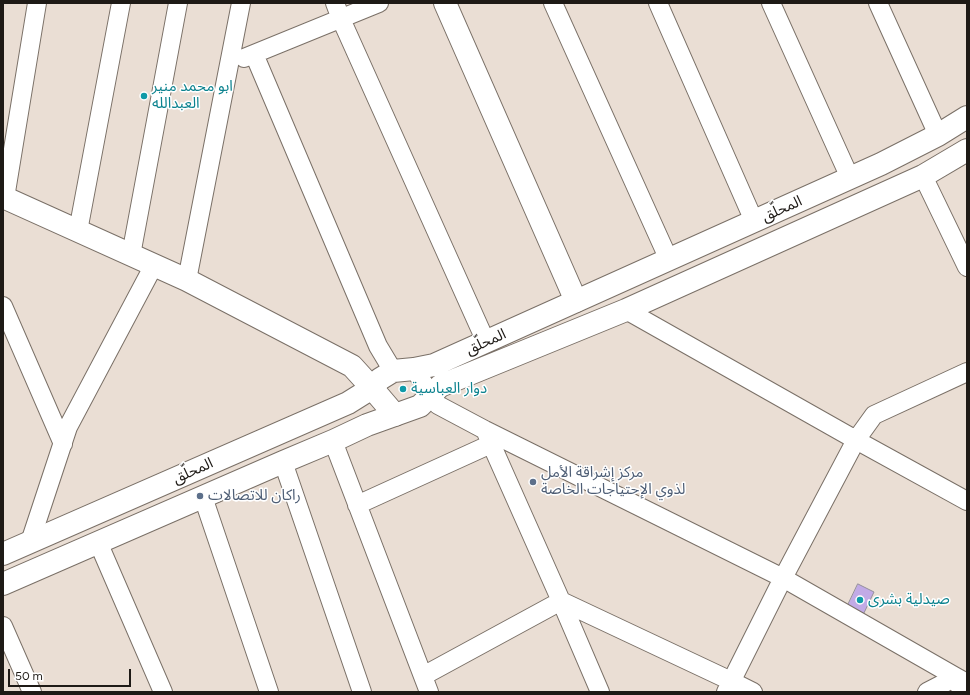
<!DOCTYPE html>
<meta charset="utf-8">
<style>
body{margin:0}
#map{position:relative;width:970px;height:695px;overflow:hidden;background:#eaded4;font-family:Figtree,sans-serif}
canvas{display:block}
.frame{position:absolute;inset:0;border:4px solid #1e1a16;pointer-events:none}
.scale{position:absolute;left:8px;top:669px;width:123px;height:18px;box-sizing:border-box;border:2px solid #1e1a16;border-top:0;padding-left:5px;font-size:12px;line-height:14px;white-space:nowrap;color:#1e1a16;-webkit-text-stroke:3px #fff;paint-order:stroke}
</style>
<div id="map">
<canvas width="970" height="695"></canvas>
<div class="frame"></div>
<div class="scale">50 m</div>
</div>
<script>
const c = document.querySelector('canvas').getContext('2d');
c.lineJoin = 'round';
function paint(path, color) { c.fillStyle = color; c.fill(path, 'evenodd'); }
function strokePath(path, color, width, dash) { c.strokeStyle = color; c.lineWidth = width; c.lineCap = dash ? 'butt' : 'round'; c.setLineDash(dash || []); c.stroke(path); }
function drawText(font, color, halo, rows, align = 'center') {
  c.font = font + ' Figtree,"Noto Sans Arabic",sans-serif'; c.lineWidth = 3; c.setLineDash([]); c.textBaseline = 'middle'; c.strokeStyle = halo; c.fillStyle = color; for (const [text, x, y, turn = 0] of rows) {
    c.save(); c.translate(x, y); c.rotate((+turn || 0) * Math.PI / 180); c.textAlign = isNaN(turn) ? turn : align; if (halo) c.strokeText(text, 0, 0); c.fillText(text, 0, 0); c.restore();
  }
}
const building = new Path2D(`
 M858 584 874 592 862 617 847 607Z`);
paint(building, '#c1aae6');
strokePath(building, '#938f9b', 1);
const minor = new Path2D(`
 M335 3 341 19 486 342
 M553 3 669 260
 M658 3 754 221
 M771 3 850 178
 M878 3 938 135
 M254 54 378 346 393 371
 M244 58 379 3
 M923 176 967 267
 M5 198 37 3
 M78 231 121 3
 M131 255 178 3
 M187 280 241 3
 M3 306 63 444
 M626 310 856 440 967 501
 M414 369 438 405 485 430 783 578 956 677 967 683
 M485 430 561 601 600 692
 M333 441 429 692
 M283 462 362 692
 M203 497 269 692
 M357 505 491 444
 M30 542 68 427 154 265
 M98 542 163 692
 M3 626 32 692
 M423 676 561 601 731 681 753 692
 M726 692 783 578 856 440 874 415 967 372
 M927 692 956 677 959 686`);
const tertiary = new Path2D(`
 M445 3 576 301`);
const secondary = new Path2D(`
 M3 197 187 280 352 366 372 388 395 415`);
const trunk = new Path2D(`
 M3 554 348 403 372 388 380 379 393 371 414 369 434 365 881 164 938 135 967 117
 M3 584 283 462 333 441 367 425 420 406 440 386 626 310 923 176 967 150`);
strokePath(minor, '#7a7067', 20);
strokePath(tertiary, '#7a7067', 24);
strokePath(secondary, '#7a7067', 24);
strokePath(trunk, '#7a7067', 24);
strokePath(minor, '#fff', 18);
strokePath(tertiary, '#fff', 22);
strokePath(secondary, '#fff', 22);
strokePath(trunk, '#fff', 22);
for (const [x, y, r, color] of [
 [144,96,4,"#0f9aa8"],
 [403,389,4,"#0f9aa8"],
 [533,482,4,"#5c6f8a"],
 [200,496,4,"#5c6f8a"],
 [860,600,4,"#0f9aa8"]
]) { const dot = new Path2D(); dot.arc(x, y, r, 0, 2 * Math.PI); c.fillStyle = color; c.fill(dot); strokePath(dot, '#fff', 1.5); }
drawText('15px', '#0d838f', '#fff', [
 ["ابو محمد منير",152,87],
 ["العبدالله",152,104],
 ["دوار العباسية",411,389],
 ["صيدلية بشرى",868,600]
], 'left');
drawText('15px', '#1e1a16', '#fff', [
 ["المحلّق",782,209,-24],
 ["المحلّق",486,342,-24],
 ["المحلّق",193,471,-24]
]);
drawText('15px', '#4e5e75', '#fff', [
 ["مركز إشراقة الأمل",541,473],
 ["لذوي الإحتياجات الخاصة",541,490],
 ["راكان للاتصالات",208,496]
], 'left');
</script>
